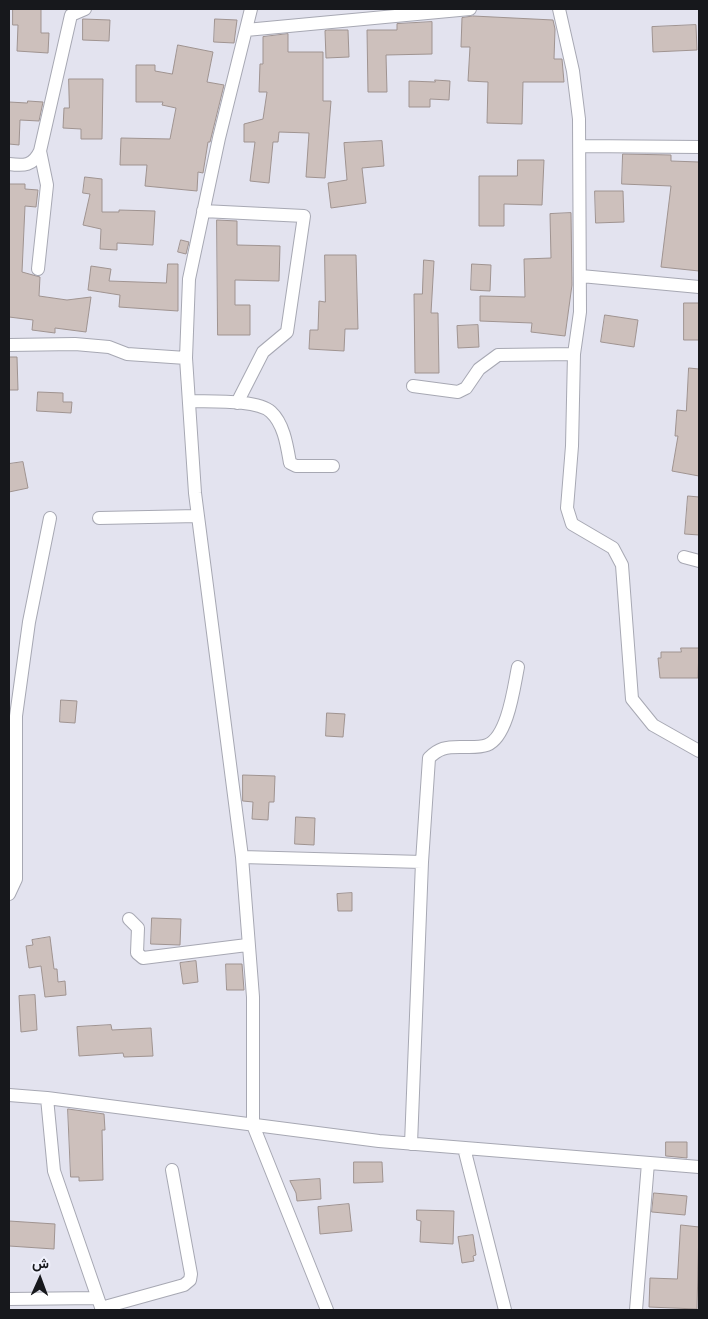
<!DOCTYPE html>
<meta charset="utf-8">
<style>
body{margin:0}
#map{position:relative;width:708px;height:1319px;overflow:hidden;background:#e3e3ef;font-family:Figtree,Vazirmatn,sans-serif}
canvas{display:block}
.frame{position:absolute;inset:0;border:10px solid #17181c;pointer-events:none}
.north{position:absolute;left:15px;top:1254px;width:50px;height:50px;-webkit-text-stroke:4px #f0f1fc;paint-order:stroke;rotate:2deg;font-size:14px;font-weight:700;line-height:20px;text-align:center;color:#17181c}
.north::after{content:'';display:block;margin:auto;width:18px;height:22px;background:#17181c;clip-path:polygon(50% 0,100% 100%,50% 72%,0 100%)}
</style>
<div id="map">
<canvas width="708" height="1319"></canvas>
<div class="frame"></div>
<div class="north">ش</div>
</div>
<script>
const c = document.querySelector('canvas').getContext('2d');
c.lineJoin = 'round';
function paint(path, color) { c.fillStyle = color; c.fill(path, 'evenodd'); }
function strokePath(path, color, width, dash) { c.strokeStyle = color; c.lineWidth = width; c.lineCap = dash ? 'butt' : 'round'; c.setLineDash(dash || []); c.stroke(path); }
const building = new Path2D(`
 M13 9H41V33H49L48 53 17 51 18 25H13Z
 M473 16 553 20 555 29 554 59H562L564 82H523L522 124 487 123 488 82 468 81 470 47H461L462 18Z
 M83 19 110 20 109 41 83 40Z
 M215 19 237 20 234 43 214 42Z
 M432 22V54L386 55 387 92H368L367 30H397V24Z
 M696 25 697 50 653 52 652 27Z
 M328 30H348L349 57 326 58 325 31Z
 M288 34V52H323V101H331L325 178 306 177 309 133 279 132 278 142H273L269 183 250 181 255 142H244V124L263 119 267 92H259L260 64H263V37Z
 M178 45 213 52 207 82 224 85 210 142H208L203 173 198 172 197 191 145 186 147 165H120L121 138 170 139 176 108 162 105 163 102H136V65H155V71L172 74Z
 M69 79H103L102 139H81V129L63 128 64 108H69Z
 M435 80 450 81 449 100 430 99V107H409V81L435 82Z
 M28 101 43 102 39 121 20 120 19 145 9 144V102L27 103Z
 M382 141 384 166 362 168 366 203 331 208 328 183 347 180 344 143Z
 M623 154 671 155V161L699 162V271L661 267 671 186 622 184Z
 M518 160H544L542 205 504 204V226H479V176H517Z
 M85 177 102 179V212H119V210L155 211 153 245 117 243V250L100 249 101 229 83 225 90 194 83 193Z
 M9 184H25V189L38 190 36 207 25 206 22 272 40 277 39 296 67 300 91 297 86 332 55 328V333L32 330 33 320 9 317Z
 M595 191H623L624 222 596 223Z
 M571 213 572 285 565 336 531 332 532 323 480 321V296L525 297 524 259 551 258 550 214Z
 M217 220 237 221V245L280 246 279 281 235 280V305H250V335H218Z
 M181 240 189 242 186 254 178 252Z
 M325 255H356L358 329H345L344 351 309 349 310 330H318L319 301 325 302Z
 M424 260 434 261 431 313H438L439 373H415L414 294H422Z
 M168 264H178V311L119 307 120 295 88 290 91 266 111 269 109 281 166 283Z
 M472 264 491 265 490 291 471 290Z
 M684 303H699V340H684Z
 M605 315 638 320 634 347 601 342Z
 M478 325 479 347 458 348 457 326Z
 M9 357H17L18 390H9Z
 M689 368 699 369V476L672 471 678 436H675L677 410 686 411Z
 M38 392 63 393V402H72L71 413 37 411Z
 M23 462 28 488 9 492V464Z
 M688 496 699 497V535L685 534Z
 M681 648H699L698 678H660L658 658H661V652H681Z
 M61 700 77 701 75 723 60 722Z
 M327 713 345 714 343 737 326 736Z
 M243 775 275 776 274 802H269L268 820 252 819 253 802 243 801Z
 M296 817 315 818 314 845 295 844Z
 M352 893V911H338L337 894Z
 M152 918 181 919 180 945 151 944Z
 M50 937 54 969H57L58 982 65 981 66 995 45 997 41 966 29 968 26 946 33 945 32 940Z
 M196 961 198 982 183 984 180 963Z
 M226 964H242L244 990H227Z
 M35 995 37 1030 21 1032 19 996Z
 M111 1025 112 1030 151 1028 153 1056 124 1057 123 1053 79 1056 77 1027Z
 M68 1109 104 1114 105 1130H102L103 1180 79 1181V1177H71Z
 M666 1142H687V1158L666 1156Z
 M354 1162H382L383 1182 354 1183Z
 M320 1179 321 1199 297 1201 296 1193 290 1181Z
 M654 1193 687 1196 685 1215 652 1212Z
 M349 1204 352 1231 320 1234 318 1207Z
 M417 1210 454 1211 453 1244 420 1242 421 1221 417 1220Z
 M9 1221 55 1224 54 1249 9 1246Z
 M681 1225 699 1227 697 1309 649 1307 650 1278 677 1279Z
 M473 1235 476 1255 473 1256 474 1261 462 1263 458 1237Z`);
paint(building, '#cdc0bc');
strokePath(building, '#9f9390', 1);
const minor = new Path2D(`
 M251 9 219 138 189 279 186 358 195 493 242 857 253 997V1125L327 1310
 M559 9 573 71 579 119 580 312 574 354 572 446 567 508 572 524 613 548 622 565 632 699 653 725 699 751
 M246 30 470 9
 M580 146 699 147
 M9 164C24 166 33 166 40 151L71 15 85 9
 M203 211 304 216 287 332 263 352 237 403
 M38 269 47 185 40 151
 M581 276 699 287
 M9 345 75 344 109 347 127 354 186 358
 M413 386 458 392 466 388 479 369 498 355 574 354
 M189 401C208 402 257 399 271 412 284 424 287 446 290 463L296 466H333
 M99 518 198 516
 M684 557 699 561
 M242 857 422 862
 M9 894 16 879V716L29 622 50 518
 M129 919 138 928 137 953 143 958 247 945
 M9 1095 47 1098 379 1141 699 1167
 M47 1098 54 1171 102 1310
 M411 1144 422 862 429 758C439 748 446 747 460 747 469 747 479 748 487 745 508 737 514 686 518 667
 M464 1148 505 1310
 M9 1299 98 1298
 M101 1308 184 1285 190 1280 191 1274 172 1170
 M636 1310 648 1163`);
strokePath(minor, '#a7a8b3', 14);
strokePath(minor, '#fff', 12);
</script>
